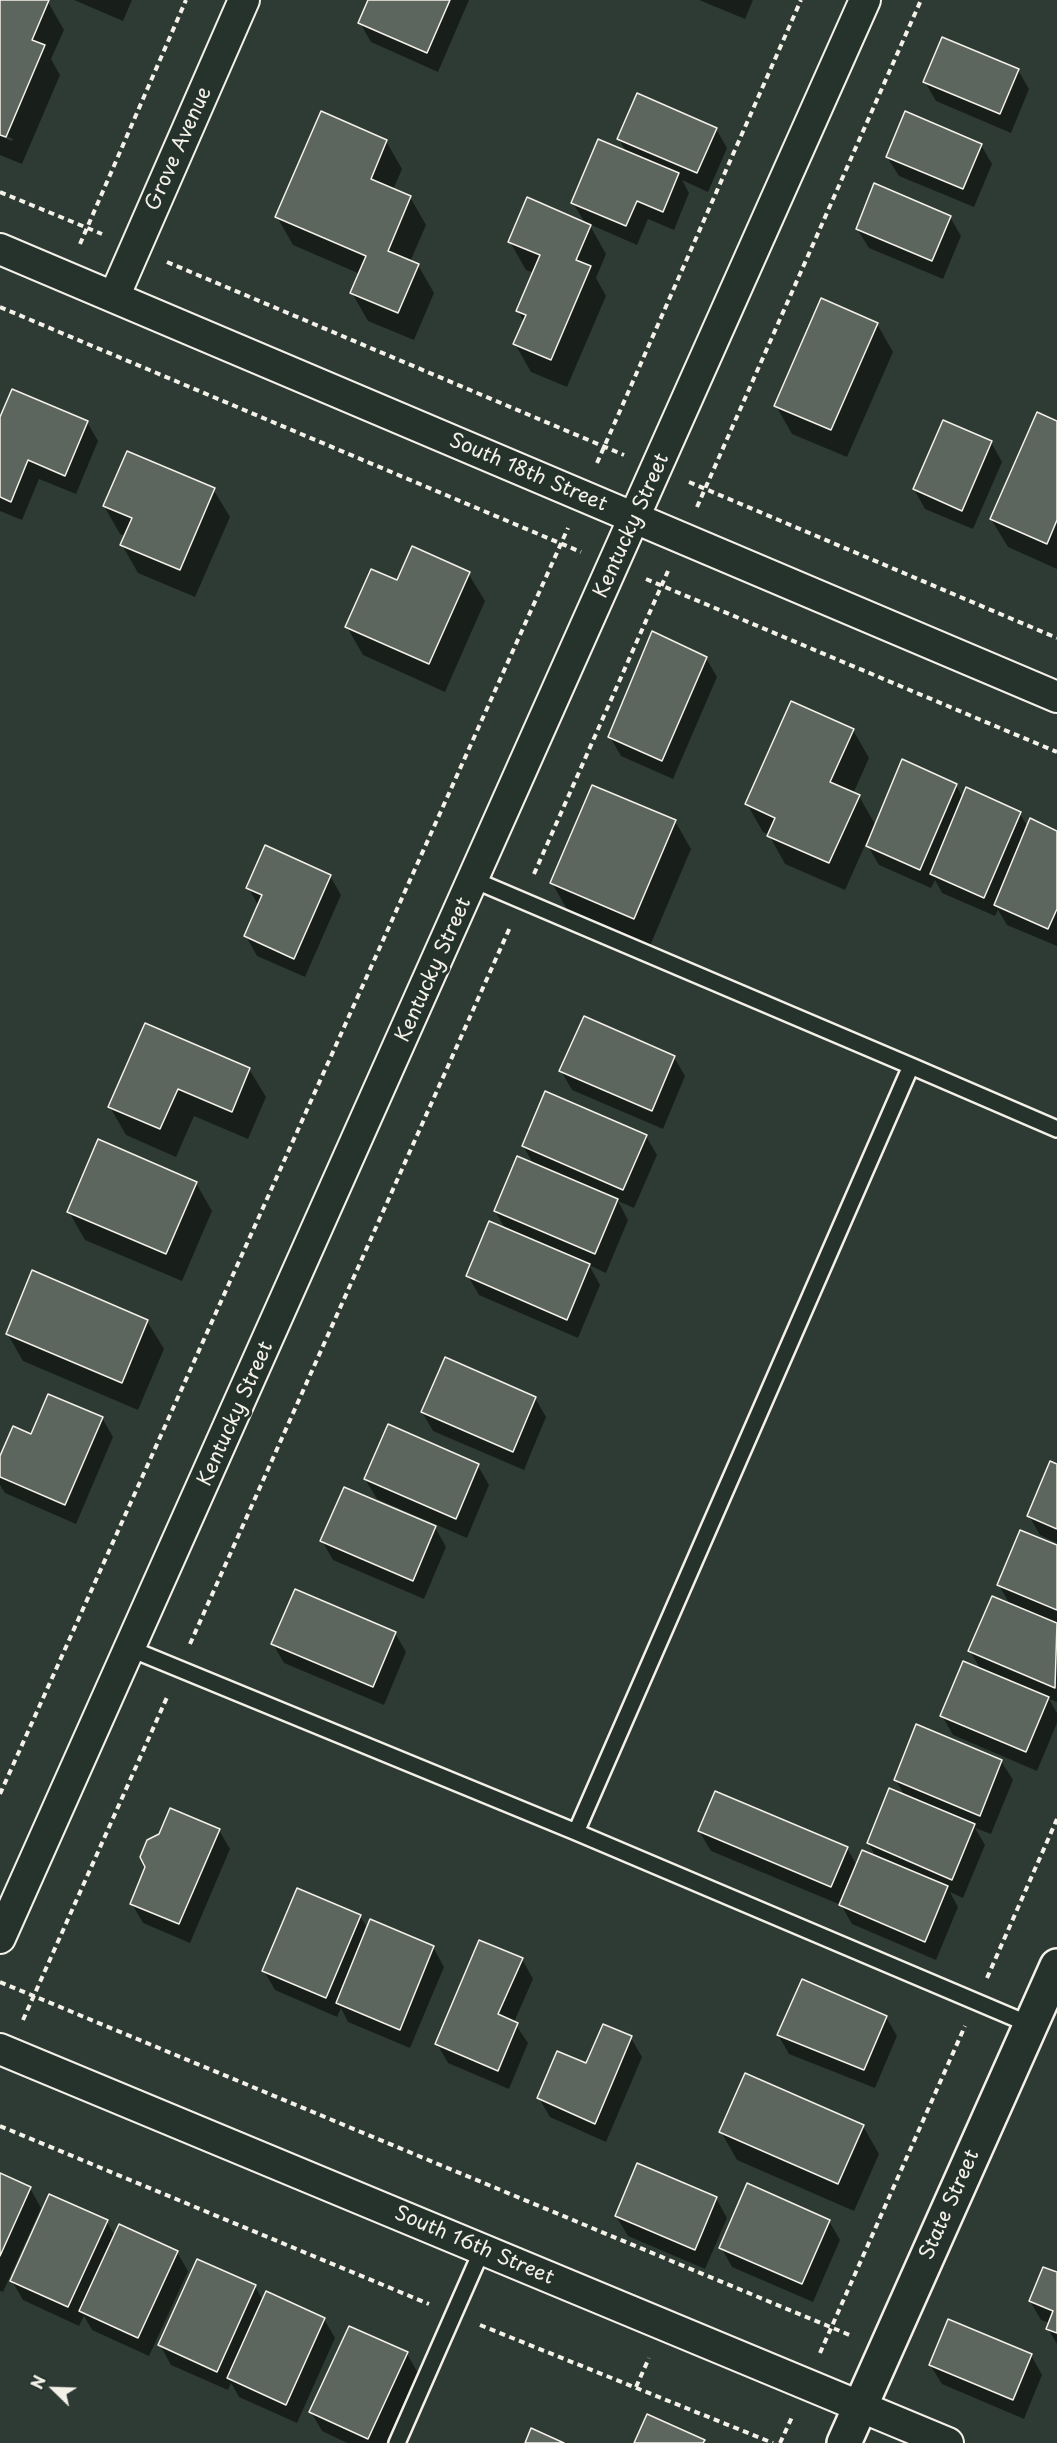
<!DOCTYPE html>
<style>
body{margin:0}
#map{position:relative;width:1057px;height:2443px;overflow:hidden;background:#2e3b34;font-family:"Playpen Sans",sans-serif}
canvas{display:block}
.north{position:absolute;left:24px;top:2359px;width:60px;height:60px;-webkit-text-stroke:4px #26332d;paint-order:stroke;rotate:293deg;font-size:16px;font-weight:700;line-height:24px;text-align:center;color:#f4f1e8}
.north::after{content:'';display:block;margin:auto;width:21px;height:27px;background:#f4f1e8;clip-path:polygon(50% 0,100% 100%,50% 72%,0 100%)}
</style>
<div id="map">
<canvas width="1057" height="2443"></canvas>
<div class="north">N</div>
</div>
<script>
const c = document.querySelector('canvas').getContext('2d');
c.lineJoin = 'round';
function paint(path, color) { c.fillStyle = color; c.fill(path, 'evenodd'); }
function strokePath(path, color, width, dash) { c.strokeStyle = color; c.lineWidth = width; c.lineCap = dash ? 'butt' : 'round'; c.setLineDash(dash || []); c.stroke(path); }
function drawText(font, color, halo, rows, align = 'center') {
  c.font = font + ' "Playpen Sans",sans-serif'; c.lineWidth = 6; c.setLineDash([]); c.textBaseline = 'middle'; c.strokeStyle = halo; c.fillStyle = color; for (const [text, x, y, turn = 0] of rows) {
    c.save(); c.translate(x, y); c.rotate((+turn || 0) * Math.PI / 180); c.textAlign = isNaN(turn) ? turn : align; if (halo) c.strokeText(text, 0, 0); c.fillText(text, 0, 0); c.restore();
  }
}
paint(new Path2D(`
 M0 0 48 2 64 30 51 59 60 75 22 164 0 155V136L12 141 13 139 0 133Z
 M74 0H132L123 21Z
 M370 0H469L438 72 371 42 360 23Z
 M699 0H753L745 19Z
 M1018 70 1029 89 1011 133 936 101 925 82Z
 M716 129 727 148 708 192 682 180 689 193 674 230 648 219 637 245 589 224 606 254 596 278 606 296 567 387 531 372 515 344 524 322 518 311 534 273 526 270 510 242 585 223 573 203 626 152 619 139Z
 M386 141 402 169 393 190 410 197 426 225 410 262 418 265 434 293 414 340 368 321 352 293 360 274 293 245 277 217Z
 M981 145 992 164 974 207 899 176 887 157Z
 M950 217 961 236 943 279 869 248 857 229Z
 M877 324 893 352 847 457 792 434 776 406Z
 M0 421 87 422 98 441 76 494 39 479 22 520 0 511Z
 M1057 423V569L1008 547 991 519Z
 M991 442 1002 462 973 529 925 509 914 489Z
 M213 489 230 517 195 597 138 573 122 545 126 536 120 534 104 506Z
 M468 573 485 601 445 692 363 655 347 627Z
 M706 658 717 677 673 779 621 756 610 737Z
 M853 730 869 758 853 794 859 796 876 826 956 785 963 798 1020 814 1028 827 1057 832V946L1007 925 998 910 995 916 942 893 935 880 931 888 879 865 866 843 845 890 785 864 769 835 763 832 747 804Z
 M675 821 691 849 650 946 568 911 552 883Z
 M330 876 341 895 305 977 257 956 246 936 259 907 248 887Z
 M674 1057 685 1076 663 1129 572 1090 561 1071Z
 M249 1069 266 1097 248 1139 194 1116 176 1157 126 1135 110 1107Z
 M646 1136 657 1155 634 1208 618 1201 628 1220 606 1273 589 1265 600 1285 578 1338 479 1295 468 1276 506 1230 495 1211 534 1165 523 1146Z
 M196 1183 212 1211 182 1281 85 1240 69 1212Z
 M147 1321 164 1349 138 1410 23 1361 7 1333Z
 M535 1398 546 1417 524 1470 433 1431 422 1412Z
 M102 1418 113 1437 76 1524 5 1493 0 1485V1459L32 1435Z
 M478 1466 489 1485 467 1538 377 1499 365 1479Z
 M1057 1466V1543L1040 1535 1029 1516Z
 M435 1527 446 1547 424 1599 333 1560 322 1541Z
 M1057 1547V1702L1049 1699 1057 1713V1723L1037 1771 953 1735 942 1716 981 1670 970 1651 1010 1605 999 1585Z
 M395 1633 406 1652 384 1705 284 1663 273 1644Z
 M1001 1761 1013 1780 991 1834 975 1828 985 1845 963 1898 950 1892 958 1907 936 1960 852 1924 841 1905 711 1851 699 1831 847 1848 857 1866 876 1857 868 1843 905 1796 895 1779Z
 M219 1830 230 1849 190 1943 143 1923 132 1904Z
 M360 1916 368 1929 433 1947 444 1967 410 2048 348 2022 341 2008 337 2017 275 1990 264 1971Z
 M522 1959 533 1979 514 2022 528 2043 509 2089 448 2063 437 2044Z
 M886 2017 897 2036 875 2088 789 2054 778 2035Z
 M631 2038 642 2057 606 2142 550 2117 539 2098Z
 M863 2126 879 2154 854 2211 737 2160 721 2132Z
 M0 2174 30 2188 41 2208 3 2292 0 2291Z
 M716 2198 727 2218 705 2269 628 2236 616 2216Z
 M829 2221 840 2240 813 2302 732 2267 721 2247Z
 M107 2222 115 2236 177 2252 188 2271 149 2356 92 2330 84 2316 79 2326 23 2300 12 2281Z
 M1057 2274V2344L1048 2329 1050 2323 1041 2320 1030 2301Z
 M255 2286 263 2301 324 2319 335 2338 297 2423 239 2397 231 2383 228 2390 171 2365 160 2345Z
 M407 2354 418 2373 386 2443H347L322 2431 311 2412Z
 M1031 2355 1042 2375 1024 2419 942 2384 930 2365Z`), '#0007');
const building = new Path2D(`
 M0 0H49L32 40 45 45 6 137 0 135Z
 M368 0H450L427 53 358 23Z
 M942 37 1019 69 1000 114 923 82Z
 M637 93 717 128 697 173 617 139Z
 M321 111 387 140 371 179 411 196 388 251 419 264 398 313 350 293 366 256 275 217Z
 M905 111 982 144 963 189 886 157Z
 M598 139 679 173 663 212 637 201 626 226 571 203Z
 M874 183 951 216 932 261 856 229Z
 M527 197 591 225 576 260 591 266 551 360 513 344 526 315 516 311 540 255 508 242Z
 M821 298 878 323 831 430 774 406Z
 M12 389 88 421 65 476 28 460 11 502 0 497V417Z
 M1037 412 1057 421V520L1047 544 990 519Z
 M943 420 992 441 962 511 913 489Z
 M127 451 215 488 180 570 120 545 132 518 103 506Z
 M412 546 470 572 429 664 345 627 371 569 397 580Z
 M652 631 707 657 662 761 608 737Z
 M791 701 854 729 830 782 860 795 829 863 767 836 775 818 745 804Z
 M902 759 957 784 920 870 866 846Z
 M592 785 676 820 634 919 550 883Z
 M966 787 1021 812 984 898 930 874Z
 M1030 818 1057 831V909L1048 929 994 905Z
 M265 845 331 875 294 959 244 936 262 895 246 888Z
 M584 1016 675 1056 652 1111 559 1071Z
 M145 1023 250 1068 232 1112 178 1089 160 1129 108 1107Z
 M545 1091 647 1135 623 1190 522 1146Z
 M98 1139 197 1182 166 1254 67 1212Z
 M517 1156 618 1199 595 1254 494 1211Z
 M489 1221 590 1264 567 1320 466 1276Z
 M32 1270 148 1320 122 1383 6 1334Z
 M445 1357 536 1397 513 1452 421 1412Z
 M48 1394 103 1417 65 1505 0 1477V1456L13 1426 31 1434Z
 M388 1424 479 1464 456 1519 364 1479Z
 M1050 1461 1057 1464V1529L1027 1516Z
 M344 1487 436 1526 413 1581 320 1541Z
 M1020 1530 1057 1545V1610L997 1585Z
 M295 1589 396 1632 373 1687 271 1644Z
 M992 1596 1057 1623 1055 1688 968 1651Z
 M963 1661 1049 1697 1026 1752 940 1716Z
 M916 1724 1002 1760 980 1816 894 1780Z
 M889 1788 975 1824 952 1880 867 1843Z
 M715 1791 848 1847 831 1887 698 1831Z
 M170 1808 220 1829 179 1924 130 1904 145 1867 140 1857 147 1840 159 1834Z
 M862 1850 948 1886 925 1942 839 1905Z
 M297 1888 361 1915 326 1998 262 1971Z
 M370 1919 434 1946 400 2030 336 2003Z
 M479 1940 523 1958 498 2014 518 2023 498 2071 435 2044Z
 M802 1979 887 2016 864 2070 777 2035Z
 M603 2024 632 2036 595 2124 537 2098 557 2051 586 2063Z
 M745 2073 864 2125 838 2184 719 2132Z
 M637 2163 717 2197 695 2250 615 2216Z
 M0 2173 31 2187 0 2256Z
 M747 2183 830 2220 802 2284 719 2248Z
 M49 2194 108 2220 68 2307 10 2281Z
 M119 2224 178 2251 138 2338 79 2311Z
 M197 2259 256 2285 217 2372 158 2345Z
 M1043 2267 1057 2272V2333L1046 2329 1053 2311 1029 2301Z
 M266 2291 325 2318 286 2405 227 2378Z
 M948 2319 1032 2354 1013 2400 929 2365Z
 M349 2326 408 2352 368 2439 309 2412Z
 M647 2414 705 2440 703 2443H634Z
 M531 2428 564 2443H525Z`);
paint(building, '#5c655e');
strokePath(building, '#f4f1e8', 1.5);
const service = new Path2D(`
 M474 880 911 1066
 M131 1649 576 1832 1031 2025
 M576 1832 911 1066 1057 1129
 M397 2443 482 2250`);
const minor = new Path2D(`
 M0 249 1057 697
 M114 297 244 0
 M0 1938 865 0
 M0 2049 948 2443`);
const tertiary = new Path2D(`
 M844 2443 1057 1966`);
strokePath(service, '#f4f1e8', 20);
strokePath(minor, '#f4f1e8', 34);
strokePath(tertiary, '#f4f1e8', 38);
strokePath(new Path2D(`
 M0 192 102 234
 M80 244 186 0
 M167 262 624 455
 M0 307 581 552
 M597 463 801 0
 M689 482 1057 638
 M697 507 921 0
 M646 579 1057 752
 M534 874 668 571
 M190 1644 511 925
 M0 1794 568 528
 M987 1978 1057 1819
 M0 1982 852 2336
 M23 2020 168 1695
 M0 2126 429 2304
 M480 2325 773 2443
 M820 2353 965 2026
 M636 2387 649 2358
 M780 2443 793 2415`), '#f4f1e8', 4, [6, 4.5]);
strokePath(service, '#26332d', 15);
strokePath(minor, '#26332d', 30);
strokePath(tertiary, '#26332d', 33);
drawText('20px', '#f4f1e8', '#26332d', [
 ["Grove Avenue",179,149,-66],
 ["South 18th Street",528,473,23],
 ["Kentucky Street",632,526,-66],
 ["Kentucky Street",434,970,-66],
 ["Kentucky Street",236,1414,-66],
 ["State Street",950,2205,-66],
 ["South 16th Street",474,2246,23]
]);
</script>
